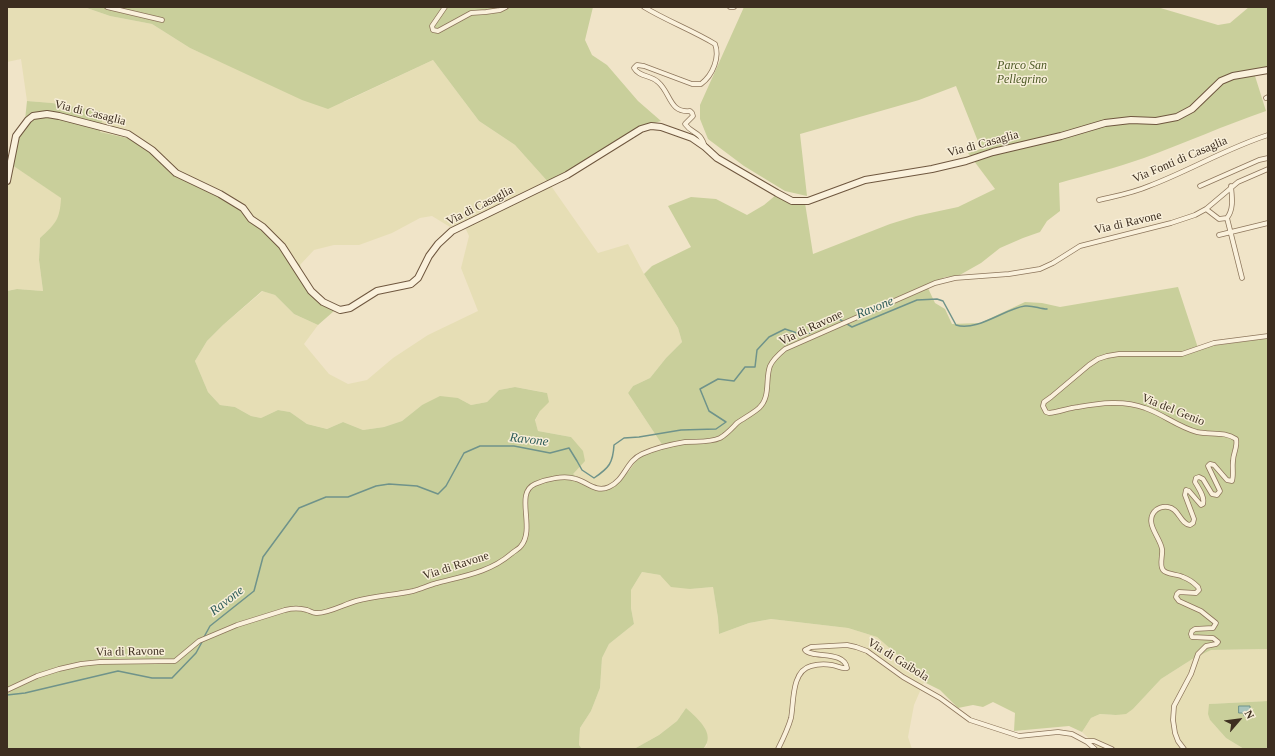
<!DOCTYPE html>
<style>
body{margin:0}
#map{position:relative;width:1275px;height:756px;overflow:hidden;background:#f0e4c8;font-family:"Times New Roman",serif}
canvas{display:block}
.frame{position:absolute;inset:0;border:8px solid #3d2e20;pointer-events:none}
.north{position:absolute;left:1219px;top:700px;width:40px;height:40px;-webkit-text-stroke:3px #f7eed8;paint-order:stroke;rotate:62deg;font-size:11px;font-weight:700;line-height:16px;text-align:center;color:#3d2e20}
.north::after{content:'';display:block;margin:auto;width:14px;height:18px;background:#3d2e20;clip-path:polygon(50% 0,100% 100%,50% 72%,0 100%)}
</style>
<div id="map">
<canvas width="1275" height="756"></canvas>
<div class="frame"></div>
<div class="north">N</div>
</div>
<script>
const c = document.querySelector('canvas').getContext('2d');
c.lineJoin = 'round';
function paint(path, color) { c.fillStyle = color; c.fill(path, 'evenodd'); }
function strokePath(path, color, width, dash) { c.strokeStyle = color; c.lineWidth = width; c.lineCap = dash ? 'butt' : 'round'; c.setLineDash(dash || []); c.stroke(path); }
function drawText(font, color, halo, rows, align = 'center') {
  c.font = font + ' "Times New Roman",serif'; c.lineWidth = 3; c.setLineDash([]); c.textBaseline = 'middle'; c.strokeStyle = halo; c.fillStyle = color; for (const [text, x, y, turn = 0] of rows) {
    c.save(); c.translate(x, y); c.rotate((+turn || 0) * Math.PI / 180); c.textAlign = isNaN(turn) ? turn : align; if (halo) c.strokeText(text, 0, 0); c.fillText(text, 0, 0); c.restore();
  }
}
paint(new Path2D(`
 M7 7H84L110 16 152 24 190 48 228 65 344 102 433 60 479 121 515 145 549 183 598 253 628 244 644 274 678 328 682 342 666 358 650 378 633 386 628 393 663 446 638 458 629 471 608 489H597L573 474 571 437 538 431 535 421 540 411 547 393 532 390 515 387 499 390 487 402 471 405 458 398 422 405 402 421 384 427 363 430 343 422 327 429 307 424 290 412 278 410 261 418 251 416 235 407 220 405 208 392 195 361 207 341 223 325 263 291 275 295 294 314 318 325 304 344 329 374 348 384 367 380 393 358 428 335 478 311 461 268 469 236 463 223 450 227 432 216 420 218 392 233 359 245H334L314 250 300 265 282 246 186 180 133 137 127 138 100 132 102 121 100 111 52 103 27 101 21 59 7 62Z
 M7 163 12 165 62 198 61 212 53 226 40 238 39 260 43 291 17 289 7 291Z
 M642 572 660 575 690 589 713 587 718 618 719 634 749 623 771 619 848 628 877 637 902 659 924 682 914 705 908 737 912 749H703L707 745 686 708 677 721 659 735 634 749H582L579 745 580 728 591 711 600 688 602 658 609 644 634 624 631 608V590Z
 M1268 649V701L1209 704 1210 720 1226 738 1244 749H1100L1082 732 1091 718 1100 714 1116 715 1133 709 1161 679 1194 658 1210 650Z`), '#e6deb5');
paint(new Path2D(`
 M84 7H593L585 40 592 55 607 65 638 101 661 121 642 127 549 183 515 145 479 121 433 60 328 109 302 100 190 48 152 24 110 16Z
 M744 7H1157L1218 25 1230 23 1249 7H1268V71L1239 75 1255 76 1266 111C1225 125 1185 143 1144 158 1116 168 1087 175 1059 183L1060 211 1047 221 1040 232 1023 238 1000 248 981 263 958 276 945 277 927 286 935 303 945 309 952 324 980 323 1025 302 1042 303 1060 307 1178 287 1198 348 1268 338V649L1211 650 1194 658 1161 679 1133 709 1126 714 1116 715 1100 714 1091 718 1082 732 1069 726 1014 731 1015 713 993 702 983 707 973 705 958 708 940 690 924 682 902 659 877 637 848 628 771 619 749 623 719 634 718 618 713 587 690 589 671 587 660 575 642 572 631 590V608L634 624 609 644 602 658 600 688 591 711 580 728 579 745 582 749H7V291L17 289 43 291 39 260 40 238C55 224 60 220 61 198L12 165 14 150 25 120 27 101 52 103 100 111 102 121 100 132 127 138 133 137 141 143 157 158 230 203 252 219 282 246 300 265 304 280 320 300 334 311 318 325 294 314 275 295 262 291 223 325 207 341 195 361 208 392 220 405 235 407 251 416 261 418 278 410 290 412 307 424 327 429 343 422 363 430 384 427 402 421 422 405 440 396 458 398 471 405 487 402 499 390 515 387 547 393 549 402 540 411 535 420 538 431 571 437 583 451 585 461 573 474 597 489H608L629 471 638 458 663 446 628 393 633 386 650 378 666 358 682 342 678 328 644 274 652 266 691 247 668 206 691 197 716 199 747 215 764 205 776 195 805 203 813 254 890 224 916 216 958 207 995 189 968 153 981 149 956 86 919 100 800 134 807 196 785 191 744 166 708 139 700 119V105Z
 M1268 701V749H1244L1226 738 1210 720 1208 714 1209 704Z
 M686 708C697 718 717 734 703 749H634L659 735 677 721Z`), '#c9cf9b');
const water = new Path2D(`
 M1239 706H1250V716H1244V713H1239Z`);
paint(water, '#a9c4bc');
strokePath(water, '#6f938a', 1);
strokePath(new Path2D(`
 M204 637 210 626 254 591 263 557 299 508 326 497H348L376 486 389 484 417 486 438 494 446 486 464 453 480 446H514L550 453 569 448 577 461 582 470 594 478C609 468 613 463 614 445L624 438 639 437 681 430 716 429 726 422 709 411 700 389 718 379 734 381 745 367H755L757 350 769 337 785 329 800 334 810 333 824 323 839 319 852 327 917 300 937 299 943 301 956 325C977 332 1006 308 1025 306 1033 305 1040 309 1047 309
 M7 695 25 693 118 671 152 678H172L196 653 202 642`), '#6f938a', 1.5);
const street = new Path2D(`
 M107 7 162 20
 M445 7 432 26 433 30 438 31 471 13 486 12 500 10 506 7
 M644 7C667 21 692 30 715 44 720 57 713 75 701 84H692L644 66 637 65 634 68C639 77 651 75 658 82 671 93 669 113 690 111L692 113 693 116 685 124C693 135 700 130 705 147
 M730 7H734
 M1266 98 1268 97
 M1200 186 1259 160 1268 158
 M1099 200C1116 196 1133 193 1149 186 1189 171 1227 148 1268 135
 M1206 209 1219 219 1227 218C1234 209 1232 197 1231 186
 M1227 218 1242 278
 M1219 235 1268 223
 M7 690 37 676 59 669 81 664 100 662 175 661 199 641 237 625 285 610C292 608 300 608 307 610 310 611 313 613 316 613 327 614 345 604 356 601 375 596 394 595 413 591 421 589 429 585 437 583 464 576 490 572 511 554 514 551 519 549 521 546 536 528 514 493 535 484 546 479 564 475 576 479 587 482 596 493 609 487 625 480 626 461 642 454 653 449 673 444 685 442 697 441 709 443 720 438 727 434 732 428 737 423 744 418 752 414 759 408 771 397 765 379 770 366 773 359 779 354 785 349L935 283 955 278 1009 274 1040 269 1053 263 1080 246 1171 223 1195 215 1206 209 1238 182 1268 169
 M1086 741H1094L1112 749
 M778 749C783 739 788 729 791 718 794 703 791 671 811 666 818 664 825 664 832 665 838 666 841 669 847 668 844 650 812 659 805 650L811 647 847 645 856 647 867 651 903 677 940 698 970 720 1019 736 1058 732 1072 734 1087 742 1095 749
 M1184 749 1178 741 1175 733 1173 720 1174 706 1191 674 1198 654 1206 646 1216 644 1218 642 1213 638 1192 637 1191 634 1192 631 1195 629 1213 628 1216 623 1201 611 1179 601 1176 597 1177 594 1179 592 1196 593 1199 590 1198 587C1194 583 1189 579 1183 577 1178 574 1167 575 1163 570 1159 565 1163 555 1162 549 1160 537 1145 524 1154 512 1157 508 1163 506 1168 507 1179 508 1180 524 1190 525L1193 523 1194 519 1185 495 1186 490 1189 491 1201 505 1203 504C1205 497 1199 489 1195 482L1196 478 1199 477 1203 479 1212 494 1217 495 1220 491 1208 466 1210 464 1214 465 1227 480 1232 481C1234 474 1232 468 1233 461 1233 453 1238 447 1236 439 1225 431 1210 435 1197 432 1178 427 1163 414 1145 408 1124 400 1100 403 1078 407 1068 408 1059 412 1049 413L1046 412 1043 406 1044 402 1051 397 1089 365 1098 359 1107 356 1119 354H1182L1214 343 1268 336`);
const secondary = new Path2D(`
 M7 181 16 136 28 120 33 116 47 114 59 116 128 134 152 150 176 173 220 194 243 208 251 219 263 227 282 246 311 291 323 302 340 310 350 308 377 291 411 284 418 278 429 256 438 244 452 231 567 175 641 129 651 126 661 127 692 138 705 147 717 158 777 193 792 201H808L865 180 932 169 966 161 993 152 1061 136 1105 123 1131 120 1156 121 1177 117 1192 109 1221 81 1233 76 1268 70`);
strokePath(street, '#8d765c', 5.5);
strokePath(secondary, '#6f573f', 8);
strokePath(street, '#faf1dc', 4);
strokePath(secondary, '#faf1dc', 6);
drawText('italic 12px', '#4d5a26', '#f7eed8', [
 ["Parco San",1022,66],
 ["Pellegrino",1022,80]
]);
drawText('12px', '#3d2e20', '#f7eed8', [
 ["Via di Casaglia",90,113,14],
 ["Via di Casaglia",983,144,-15],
 ["Via Fonti di Casaglia",1180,160,-23],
 ["Via di Casaglia",480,206,-27],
 ["Via di Ravone",1128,223,-13],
 ["Via di Ravone",811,328,-25],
 ["Via del Genio",1173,410,22],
 ["Via di Ravone",456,566,-18],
 ["Via di Ravone",130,652,-1],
 ["Via di Gaibola",898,660,32]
]);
drawText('italic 13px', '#2f5d5a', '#f7eed8', [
 ["Ravone",875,308,-22],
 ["Ravone",529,440,7],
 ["Ravone",227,601,-38]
]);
</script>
